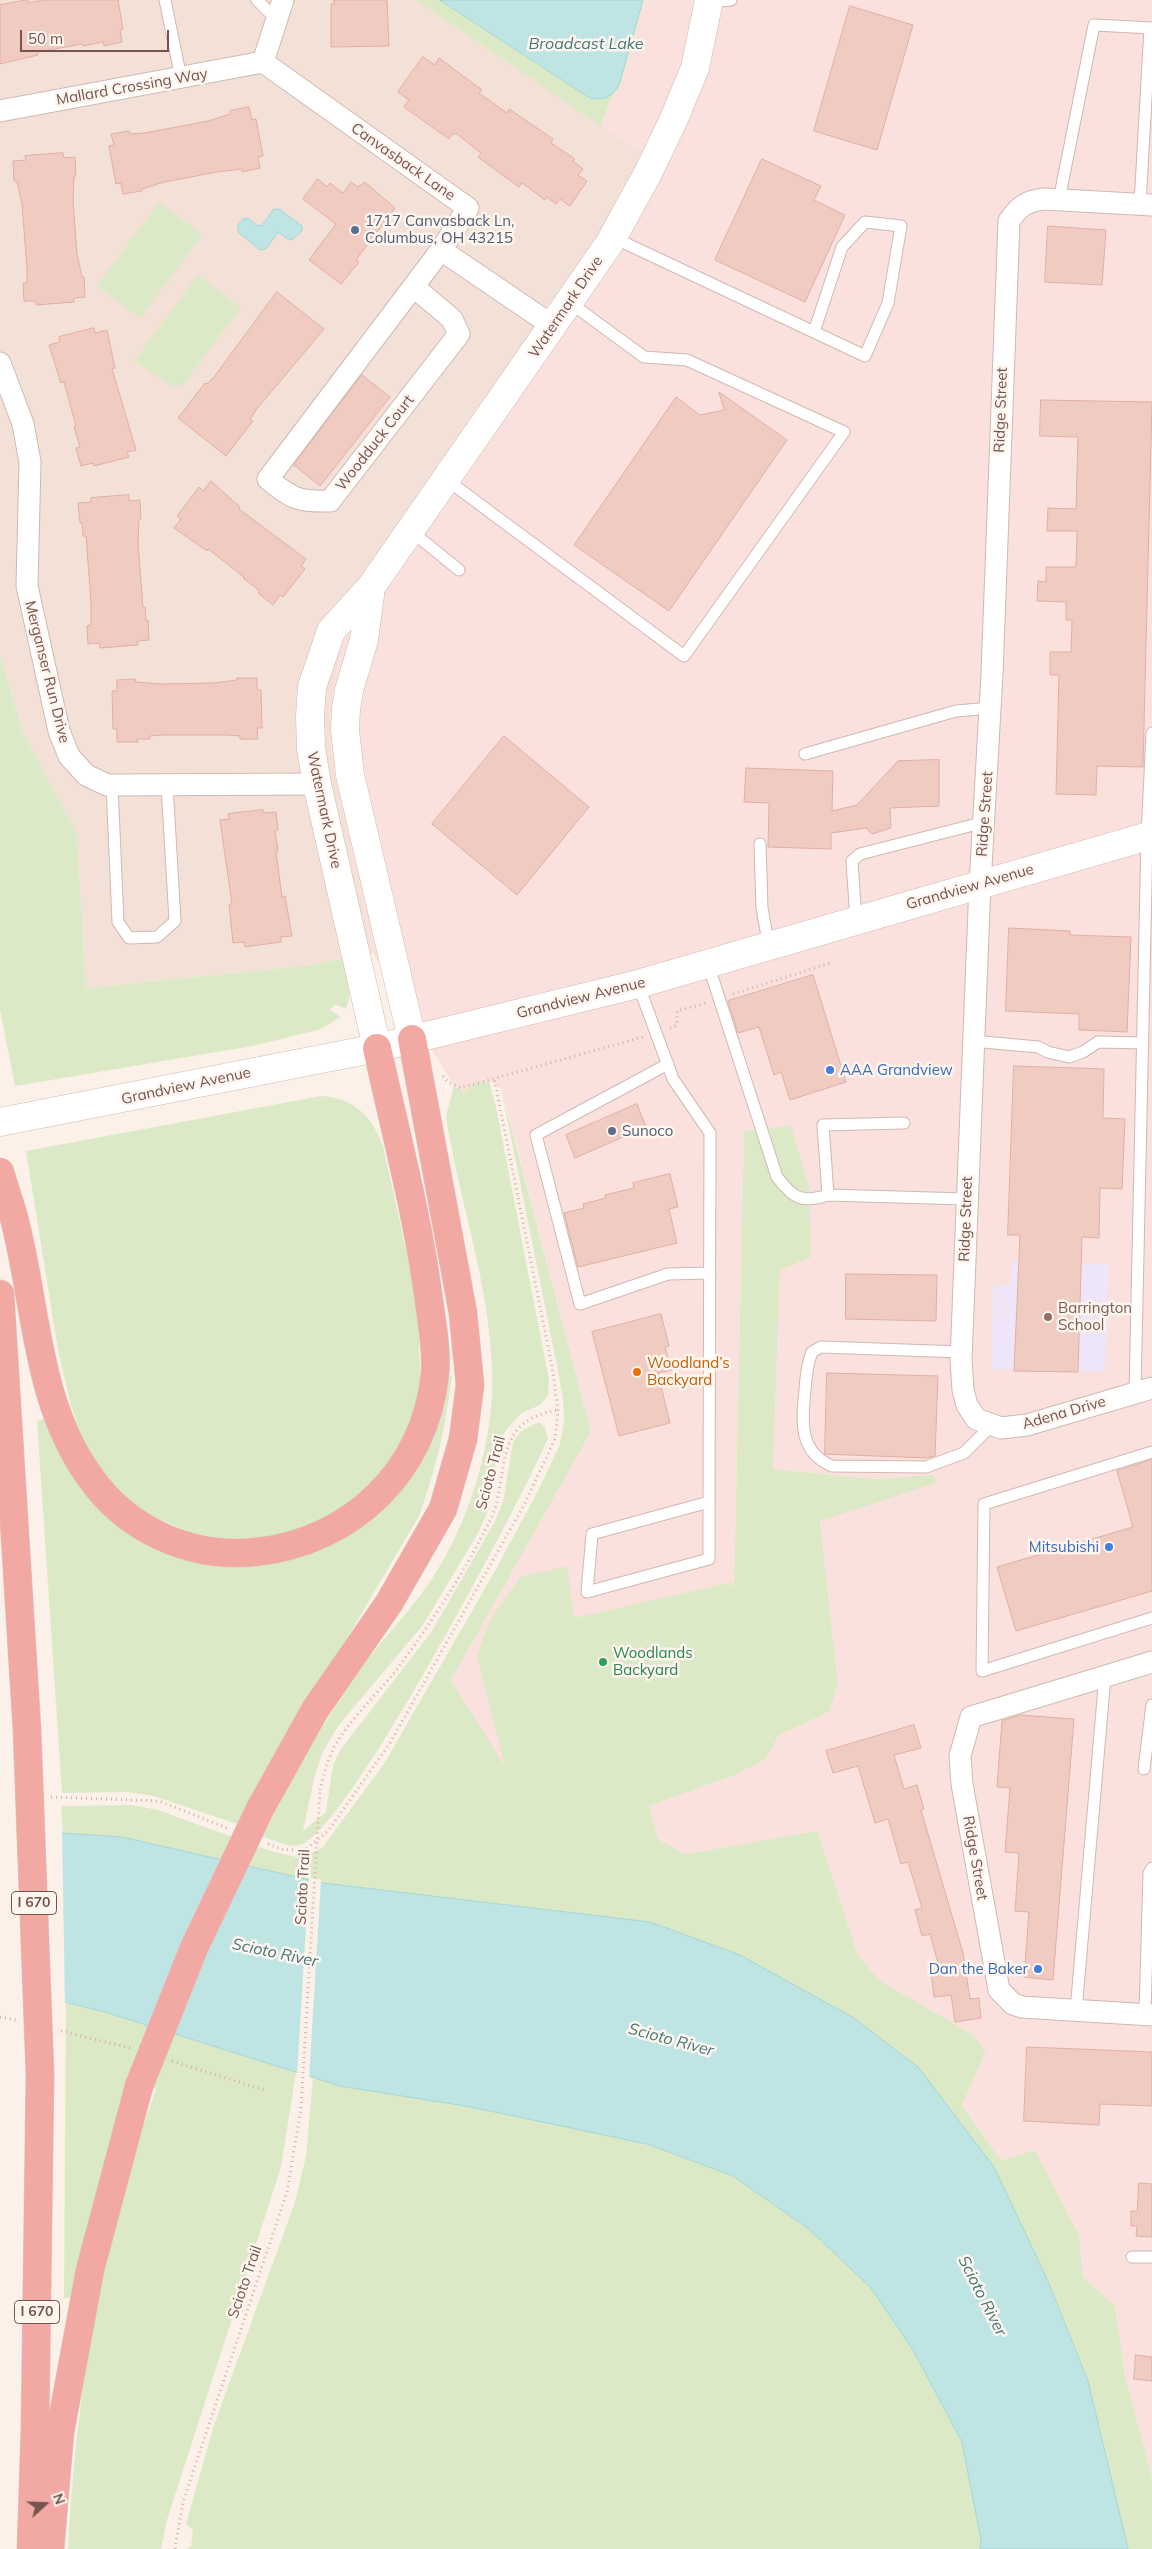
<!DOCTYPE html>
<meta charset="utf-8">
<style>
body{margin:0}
#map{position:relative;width:1152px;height:2549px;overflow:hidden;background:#fcf1e9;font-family:Mulish,sans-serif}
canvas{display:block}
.north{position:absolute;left:20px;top:2479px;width:50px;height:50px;-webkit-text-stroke:4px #fef5ef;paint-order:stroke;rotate:70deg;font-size:14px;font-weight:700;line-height:20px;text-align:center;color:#75544d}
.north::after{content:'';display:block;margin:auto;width:18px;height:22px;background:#75544d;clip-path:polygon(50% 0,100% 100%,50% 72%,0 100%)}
.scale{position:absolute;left:20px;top:30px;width:149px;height:22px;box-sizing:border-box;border:2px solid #75544d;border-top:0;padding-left:6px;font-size:15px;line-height:18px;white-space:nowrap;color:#75544d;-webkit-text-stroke:4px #fef5ef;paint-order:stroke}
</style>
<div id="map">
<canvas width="1152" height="2549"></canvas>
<div class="north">N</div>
<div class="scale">50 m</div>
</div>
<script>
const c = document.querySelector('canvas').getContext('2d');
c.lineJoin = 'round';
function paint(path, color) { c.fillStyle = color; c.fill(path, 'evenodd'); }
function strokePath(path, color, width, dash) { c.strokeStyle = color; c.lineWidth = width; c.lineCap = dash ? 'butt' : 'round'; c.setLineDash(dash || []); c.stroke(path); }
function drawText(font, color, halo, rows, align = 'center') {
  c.font = font + ' Mulish,sans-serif'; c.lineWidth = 5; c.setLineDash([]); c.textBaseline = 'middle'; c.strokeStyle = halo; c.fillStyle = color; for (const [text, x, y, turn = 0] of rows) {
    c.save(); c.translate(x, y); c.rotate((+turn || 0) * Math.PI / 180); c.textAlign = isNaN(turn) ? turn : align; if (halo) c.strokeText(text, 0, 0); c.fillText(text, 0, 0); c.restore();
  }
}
paint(new Path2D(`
 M0 0H416L655 162 329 738 373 953 302 966 86 988 77 834 22 730 0 655Z`), '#f3e1d7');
paint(new Path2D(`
 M644 0H1152V2477L1125 2376 1115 2306 1083 2277 1079 2235 1035 2150 1001 2160 962 2104 986 2051 972 2034 879 1980 858 1955 817 1831 685 1854 658 1839 649 1806 735 1775 766 1759 779 1735 829 1712 838 1685 820 1521 932 1475 874 1479 773 1469 780 1269 744 1132 734 1587 727 1589 731 1711 505 1768 451 1680 591 1432 502 1089 489 1081 472 1085 464 1092 454 1086 373 953 336 782 329 738V701L345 631 654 162 601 126 612 97 620 85Z`), '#fbe1dd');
paint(new Path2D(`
 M1012 1261 1109 1264 1105 1372 992 1369 993 1285H1011Z`), '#eee5f8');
paint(new Path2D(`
 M416 0H440L590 98 600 100 644 0 620 86 612 97 601 126Z
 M159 202 202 235 140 318 97 286Z
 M198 275 241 307 183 385 171 386 135 360Z
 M0 655 22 730 77 834 86 988 302 966 346 958C349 977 353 991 346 1009L335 1004 330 1010 341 1017 321 1029 253 1046 15 1086 0 1010Z
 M489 1081 496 1107 549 1380 548 1395 540 1405 522 1413 508 1427 499 1441 489 1509 478 1533 423 1625 338 1726 323 1752 315 1774 303 1831 326 1812 333 1765 341 1749 432 1631 495 1521 503 1502 513 1442 521 1431 539 1422 544 1426 548 1438C524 1496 346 1834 300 1845 288 1848 274 1840 263 1837 286 1789 311 1742 341 1699 353 1680 366 1661 380 1644 395 1626 411 1608 425 1589 464 1534 489 1460 492 1393 495 1298 460 1208 446 1116L454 1086 464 1092 472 1085Z
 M501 1088 591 1432 451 1680 505 1766 477 1656 490 1620 520 1577 567 1566 574 1618 732 1582V1587H734L744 1131 791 1126 809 1187 811 1257 780 1270 773 1469 874 1479 933 1475 936 1483 820 1521 838 1685 829 1712 779 1735 766 1759 735 1775 649 1806 658 1839 685 1854 817 1831 858 1955 879 1980 972 2034 986 2051 962 2105 1001 2160 1035 2150 1079 2235 1083 2277 1115 2306 1125 2376 1152 2477V2549H1128L1088 2381 1047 2279 650 1922 323 1883 122 1837 63 1833 61 1806 131 1805 158 1810 271 1851 296 1857 307 1855 322 1848 384 1764 495 1571 541 1485 560 1444 564 1421 563 1399 557 1366Z
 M321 1096C354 1098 372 1116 383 1146L414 1286 419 1337 420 1379 417 1401 403 1437 390 1459 367 1488 343 1508 296 1532 258 1539 220 1538 191 1533 137 1509 113 1485 94 1458 82 1436 71 1406 58 1350 26 1151Z
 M443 1375 452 1376C445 1429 437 1466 419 1516L237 1824 154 1796 128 1792 62 1793 37 1421 46 1418 181 1555 369 1520Z
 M66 2003 105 2012 296 2072 281 2167 167 2520 161 2549H68C73 2446 87 2342 109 2241 121 2189 139 2139 156 2089L127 2080 92 2208 72 2298H64Z
 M313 2078 340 2086 471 2107 647 2144 733 2176 810 2230 872 2288 913 2350 962 2442 981 2540 980 2549H186L191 2546 193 2530 186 2524 214 2425 295 2202 306 2156Z`), '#dbe9c7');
const water = new Path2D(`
 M440 0H643L619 85C611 97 605 101 590 98Z
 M274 209H279L302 226V231L293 239 289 240 278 232 266 249 260 250 238 232V225L243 219 248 218 258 226 262 225Z
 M0 1815 63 1833 122 1837 323 1883 650 1922 740 1955 854 2018 919 2068 994 2167 1047 2279 1088 2381 1128 2549H980L981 2540 962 2442 913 2350 871 2288 810 2230 733 2176 647 2144 471 2107 340 2086 105 2012 0 1986Z`);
paint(water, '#bee5e3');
strokePath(water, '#a4d6d5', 1);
paint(new Path2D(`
 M0 1813 62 1830 65 2005 0 1989Z
 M309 1877 321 1880 309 2079 297 2075Z`), '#fcf1e9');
const building = new Path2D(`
 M28 0V3L44 0H118L123 29 120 30 122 42 104 46 103 42 83 46 82 44 38 52V55L0 64V5Z
 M334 0H387L389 46 331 47V4H334Z
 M850 6 913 25 877 150 814 131Z
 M423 57 435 65 439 58 482 90 479 93 507 113 509 109 553 139 551 143 575 159 573 161 583 169 578 175 587 181 570 206 560 199 556 204 547 197 545 200 522 183 519 187 478 157 481 153 457 134H452L449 139 404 107 409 100 398 92Z
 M249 107 252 120 256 119 263 156 258 157 260 168 242 172V169L217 172 164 182 142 189V191L123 194 121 183 116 184 109 146 114 145 111 134 129 131 130 134 144 133 208 121 230 114V111Z
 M63 153 64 158 75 157 76 176H74L73 201 77 254 82 277H84L85 297 74 298V302L36 305V301H24L23 283H27V269L22 204 17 181H14L13 161 26 160 25 156Z
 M762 159 821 186 814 200 845 215 805 302 715 260Z
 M318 179 327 187 330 183 343 193 351 182 358 187 365 182 395 208 356 260 359 262 341 284 309 260 336 224 303 199Z
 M1048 226 1106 230 1102 285 1045 282Z
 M277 292 324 329 256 410 250 419 253 421 226 456 178 418 205 383 207 384 214 377Z
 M94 328 95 333 107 330 115 368 112 369 136 450 127 452 129 457 94 466 93 463 81 466 76 448 80 447 74 427 76 426 64 382 61 383 49 345 60 342 59 337Z
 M362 375 390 397 320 486 294 465Z
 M719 392 787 440 669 611 574 545 676 397 700 415 724 410Z
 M1041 400 1152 402 1143 767 1097 766 1096 795 1056 794 1059 675H1050V652H1071L1072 620H1066V602L1037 601 1038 581 1046 582V567H1076L1077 531H1047L1048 508 1076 509 1078 437 1040 436Z
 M211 481 240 507 239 509 306 559 301 566 305 569 283 597 280 595 273 605 258 593 260 591 243 578 244 577 208 549 207 551 174 528 181 519 177 516 199 487 203 491Z
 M129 495V501L140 500 141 519H139L138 544 143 607H145L146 621 148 620 149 640 137 641 138 645 100 648 99 643 88 644 87 626 91 625V601L86 536H83L82 523H80L78 503 91 502V498Z
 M237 678H257V690H261L262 728H257L258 739H240V736L226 735H161L150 736V739H137L138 742H117V729H113L112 691H117V680L135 679 136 682 161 684 214 683 237 680Z
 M504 736 589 807 517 895 432 824Z
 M939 760V806L890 808 891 828 872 834 866 828 831 833V849L768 847 769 803 744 802 746 768 833 771 832 811 857 805 898 761Z
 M263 810V813L276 812 278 830 275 831 278 851 276 852 282 897 285 896 292 936 281 937V942L245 947 244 942 233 943 229 904H232L220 820 229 819 228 814Z
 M1009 928 1070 931V935L1131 937 1127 1032 1079 1030V1014L1006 1011Z
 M813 975 846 1082 790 1100 781 1072 774 1075 759 1027 738 1033 728 1001Z
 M1014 1066 1104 1069 1103 1118 1125 1119 1122 1189 1100 1188 1099 1238 1082 1237 1078 1372 1014 1371 1020 1235H1008Z
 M637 1104 646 1127 575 1158 566 1135Z
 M670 1174 678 1207 669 1209 677 1243 578 1267 564 1213 584 1208 583 1204 606 1198 605 1195 634 1188 633 1183Z
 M846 1274 937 1275 936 1321 846 1319Z
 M661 1314 669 1346 665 1347 672 1370 658 1373 670 1423 619 1436 592 1332Z
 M827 1373 938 1376 935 1456 927 1458 825 1454Z
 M1152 1460V1591L1016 1631 997 1567 1133 1527 1117 1471Z
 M1021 1715 1074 1719 1053 1980 1024 1977 1029 1912 1015 1911 1019 1853 1005 1852 1010 1788 997 1787 1002 1721Z
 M914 1725 921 1748 894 1755 904 1789 917 1785 924 1809 921 1810 963 1953 970 1999 979 1998 981 2018 955 2022 951 1995 934 1997 931 1971 940 1970 930 1934 922 1936 915 1910 922 1908 908 1862 901 1864 888 1819 875 1823 858 1766 833 1773 826 1751Z
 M1027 2047 1152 2052V2106L1100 2104 1099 2125 1024 2121Z
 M1139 2183 1152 2184V2237L1136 2236 1137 2226H1131V2211H1137Z
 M1136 2355 1152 2357V2381L1134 2379Z`);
paint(building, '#f0cbc1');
strokePath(building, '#e2afa3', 1);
const lane = new Path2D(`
 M165 0 181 78
 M257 0 276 19
 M709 2 731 0
 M1059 200 1094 25 1152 28
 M1140 204 1150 28
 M612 237 865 356 888 303 901 226 865 222 842 247 814 332
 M447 480 684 656 844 432 687 360 644 357 569 302
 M411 531 459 570
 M805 754 956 711 991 708
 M112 785 118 922 129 938 157 937 175 921 167 785
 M760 844 762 908 769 947
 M856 921 852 861 860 854 985 822
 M708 964 777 1177C792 1197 801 1204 828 1195L966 1199
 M638 984 673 1079 710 1133 709 1502V1559L587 1592 592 1534 709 1502
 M973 1041 1038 1047 1048 1052 1069 1057 1083 1052 1098 1042 1143 1043
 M668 1064 536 1135 580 1304 668 1274 710 1273
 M828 1195 823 1125 904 1123
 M961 1352 821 1347 812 1352C807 1364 806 1376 805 1390 802 1420 798 1452 832 1466L926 1467 964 1453 992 1425
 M1135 1393 1147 836 1152 733
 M1152 1452 984 1504 982 1671 1152 1618
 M1144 1769 1152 1705
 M1076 2011 1105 1676
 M1145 2014 1149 1873 1152 1868
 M1132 2257H1152`);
const street = new Path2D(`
 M263 62 468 208 441 250 268 479C291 499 300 502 330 501L459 334 452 319 414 287
 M263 62 283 0
 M0 111 263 62
 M1152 205 1044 199C1027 201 1019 206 1009 221L992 674 980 884 961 1360 963 1390 967 1405 976 1419 1001 1428 1027 1425 1152 1388
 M441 250 553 326
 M0 363 23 424 30 462 27 586 59 731 69 756 86 775 107 785 317 784
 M1152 1662 971 1717 960 1756 962 1784 999 1990 1013 2004 1022 2007 1152 2015`);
const secondary = new Path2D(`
 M371 587 364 640 349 690 346 709 345 730 350 775 412 1039
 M377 1048 317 784 311 748 310 717 312 687 331 631 371 587 609 244 648 173 673 121 695 68 709 0
 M0 1122 377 1048 638 984 1152 835`);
const highway = new Path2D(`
 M0 1172C5 1190 12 1208 16 1226 37 1311 37 1404 90 1477 127 1530 191 1559 256 1552 351 1542 426 1471 435 1373 437 1350 432 1324 429 1301 418 1216 395 1131 377 1048
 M0 1294 27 1730
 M260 1809 315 1710 389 1603 443 1509 463 1439 470 1385 463 1313 412 1039
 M31 2549 35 2429 40 2075
 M50 2549 60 2432 90 2270 139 2086`);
strokePath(lane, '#cfb9b1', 13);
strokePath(street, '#cfb9b1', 23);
strokePath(secondary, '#d2b8af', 29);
strokePath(highway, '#d8cfcd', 29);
strokePath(new Path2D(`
 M733 994 830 963
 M670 1028 677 1025V1011L706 1003
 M443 1076 448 1082 460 1088 643 1037
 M320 1790C324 1774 328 1758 336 1744 354 1714 381 1691 401 1664 431 1622 461 1578 484 1532 489 1523 495 1511 497 1501 507 1455 501 1420 558 1410
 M51 1797 159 1801 227 1828
 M268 1844 284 1850 306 1849 328 1831 390 1743 524 1505 555 1439 558 1410 552 1366 494 1078
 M0 2017 16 2020
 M61 2031 131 2048
 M172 2061 264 2090
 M175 2549 183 2502 287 2192 301 2108`), '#d5aea4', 3, [1, 4]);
strokePath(lane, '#fff', 11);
strokePath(street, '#fff', 21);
strokePath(secondary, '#fff', 28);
strokePath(highway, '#f3a9a3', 28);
const highwayBridge = new Path2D(`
 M27 1730 40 2075
 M139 2086 194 1948 260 1809`);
strokePath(highwayBridge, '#d8cfcd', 29, []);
strokePath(new Path2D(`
 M301 2108 320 1790`), '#d5aea4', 3, [1, 4]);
strokePath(highwayBridge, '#f3a9a3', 28);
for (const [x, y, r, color] of [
 [355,230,5,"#5c6f8a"],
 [830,1070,5,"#3f7fe0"],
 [612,1131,5,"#5c6f8a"],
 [1048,1317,5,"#8d6e63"],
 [637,1372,5,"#e8710a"],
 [1109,1547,5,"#3f7fe0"],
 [603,1662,5,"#2e9e5b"],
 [1038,1969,5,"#3f7fe0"]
]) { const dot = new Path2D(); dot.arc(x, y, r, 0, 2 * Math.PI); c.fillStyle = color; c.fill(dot); strokePath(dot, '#fef5ef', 2); }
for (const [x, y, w] of [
 [34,1903,45],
 [37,2312,45]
]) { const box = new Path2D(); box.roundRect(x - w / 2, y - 11.5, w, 23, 4); c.fillStyle = '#fef5ef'; c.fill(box); strokePath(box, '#75544d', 1); }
drawText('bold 14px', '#75544d', null, [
 ["I 670",34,1903],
 ["I 670",37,2312]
]);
drawText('15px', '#75544d', '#fef5ef', [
 ["Mallard Crossing Way",132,87,-10],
 ["Canvasback Lane",403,162,35],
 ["Watermark Drive",566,307,-56],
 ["Ridge Street",1001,410,-88],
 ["Woodduck Court",375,443,-52],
 ["Merganser Run Drive",47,672,76],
 ["Watermark Drive",324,810,78],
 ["Ridge Street",985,814,-86],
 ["Grandview Avenue",970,887,-16],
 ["Grandview Avenue",581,998,-14],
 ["Grandview Avenue",186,1086,-12],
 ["Ridge Street",966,1219,-88],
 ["Adena Drive",1064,1413,-16],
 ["Scioto Trail",491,1473,-75],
 ["Ridge Street",975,1858,80],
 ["Scioto Trail",303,1887,-87],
 ["Scioto Trail",245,2282,-71]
]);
drawText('15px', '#4e5e75', '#fef5ef', [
 ["1717 Canvasback Ln,",365,221],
 ["Columbus, OH 43215",365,238],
 ["Sunoco",622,1131]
], 'left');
drawText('15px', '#366cbe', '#fef5ef', [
 ["AAA Grandview",840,1070,"left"],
 ["Mitsubishi",1099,1547],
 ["Dan the Baker",1028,1969]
], 'right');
drawText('15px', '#785e54', '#fef5ef', [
 ["Barrington",1058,1308],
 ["School",1058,1325]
], 'left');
drawText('15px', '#c56008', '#fef5ef', [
 ["Woodland’s",647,1363],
 ["Backyard",647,1380]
], 'left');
drawText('15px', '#27864d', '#fef5ef', [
 ["Woodlands",613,1653],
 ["Backyard",613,1670]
], 'left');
drawText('italic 16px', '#417978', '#fef5ef', [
 ["Broadcast Lake",586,44],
 ["Scioto River",275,1953,12],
 ["Scioto River",671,2040,15],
 ["Scioto River",982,2296,63]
]);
</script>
